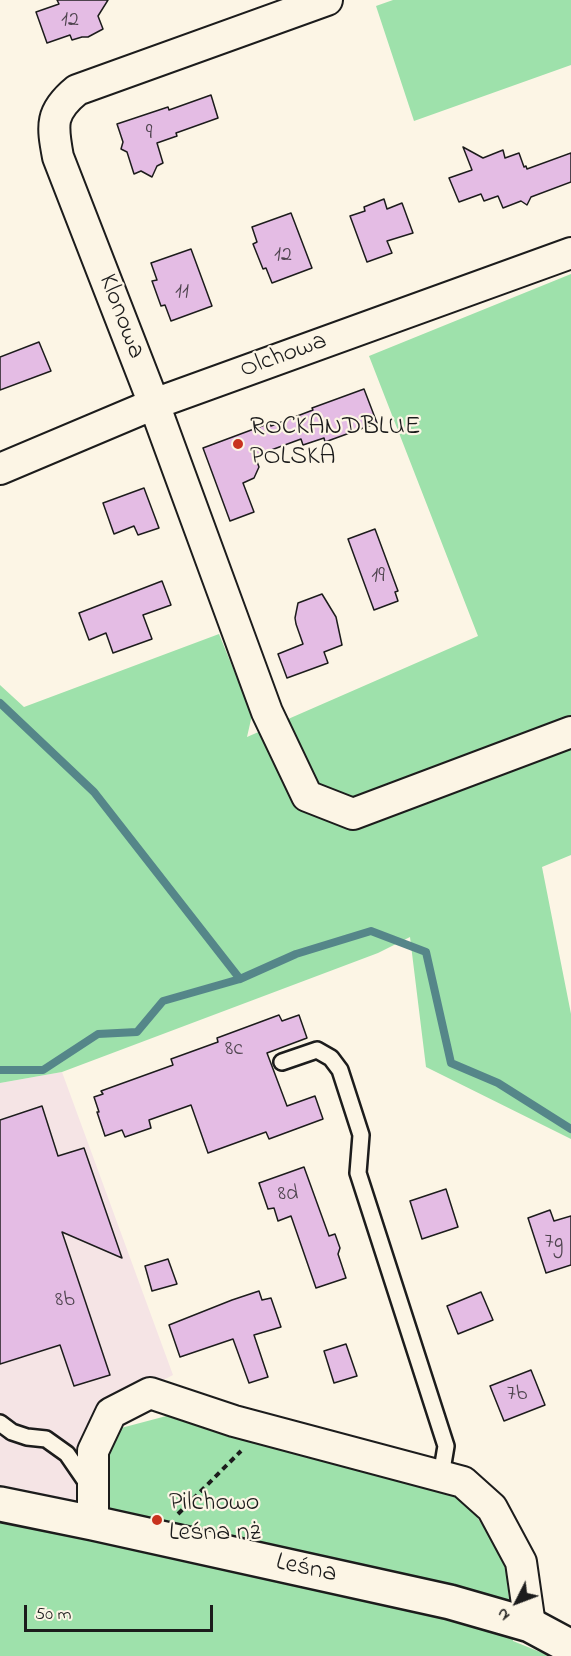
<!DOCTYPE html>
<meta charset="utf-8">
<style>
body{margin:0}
#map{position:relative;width:571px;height:1656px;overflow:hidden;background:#fcf5e5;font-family:"Indie Flower",sans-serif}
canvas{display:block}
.north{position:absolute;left:487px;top:1572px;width:60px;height:60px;-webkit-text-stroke:4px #fcf5e5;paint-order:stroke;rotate:228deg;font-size:16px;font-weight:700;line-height:24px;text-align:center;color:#1c1c1c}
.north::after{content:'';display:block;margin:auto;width:21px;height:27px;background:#1c1c1c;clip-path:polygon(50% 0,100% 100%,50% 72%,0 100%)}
.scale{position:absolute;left:24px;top:1605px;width:189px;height:27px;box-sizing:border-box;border:3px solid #1c1c1c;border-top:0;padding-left:8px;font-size:18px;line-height:21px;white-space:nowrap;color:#1c1c1c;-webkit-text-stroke:4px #fcf5e5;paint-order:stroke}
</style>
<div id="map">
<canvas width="571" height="1656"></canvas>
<div class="north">N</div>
<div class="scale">50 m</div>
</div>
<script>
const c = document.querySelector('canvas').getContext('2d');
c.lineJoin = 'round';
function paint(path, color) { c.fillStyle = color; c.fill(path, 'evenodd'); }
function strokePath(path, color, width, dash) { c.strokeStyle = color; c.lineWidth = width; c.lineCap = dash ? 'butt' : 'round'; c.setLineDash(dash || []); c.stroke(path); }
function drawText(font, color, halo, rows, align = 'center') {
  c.font = font + ' "Indie Flower",sans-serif'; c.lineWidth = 4.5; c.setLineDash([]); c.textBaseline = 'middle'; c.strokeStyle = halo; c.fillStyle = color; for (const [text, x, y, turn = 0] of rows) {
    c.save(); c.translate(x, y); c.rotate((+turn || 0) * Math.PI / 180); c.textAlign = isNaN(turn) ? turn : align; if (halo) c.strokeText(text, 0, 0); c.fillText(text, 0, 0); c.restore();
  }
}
paint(new Path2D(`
 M62 1072 173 1375 102 1412 78 1503 0 1485V1083Z`), '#f5e4e5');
paint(new Path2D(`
 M393 0H571V65L414 121 376 6Z
 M571 274V855L542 867 571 1014V1139L426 1067 410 937 378 953 62 1072 0 1083V685L24 707 219 634 252 715 247 737 478 636 369 356Z
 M174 1414 459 1491 505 1558 513 1641 550 1656H0V1518L106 1540V1459L121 1428Z`), '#9ee1ab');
strokePath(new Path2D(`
 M0 703 94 792 240 979
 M0 1070H43L98 1034 137 1032 163 1001 240 979 296 954 371 931 426 952 451 1063 498 1083 571 1129`), '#558689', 8);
const building = new Path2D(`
 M57 0H108L98 16 103 29 88 37H82L72 40 70 35 47 43 36 12 59 4Z
 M211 95 218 118 176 133 177 136 157 143 163 163 157 166 152 177 141 171 134 174 127 152 121 149 123 142 117 124 168 107 169 110Z
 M463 147 483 158 503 150 505 158 519 153 524 167 526 166 527 169 571 153V182L531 197 527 205 521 201 503 208 498 196 484 201 481 194 459 202 449 178 472 170Z
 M384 199 387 209 402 203 413 233 387 241 392 253 367 262 350 216 365 211 364 207Z
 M291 213 312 268 272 283 266 268 263 269 253 244 257 242 252 227Z
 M191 249 212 306 171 321 165 305 161 306 152 281 157 280 151 263Z
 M39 342 51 371 0 390V357Z
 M364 389 377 423 325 442 324 438 303 445 301 439 255 456 259 467 254 478 243 483 254 512 230 521 203 448 270 423 271 426 313 410 312 408Z
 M144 488 159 528 138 535 134 526 114 534 103 503Z
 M375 529 398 591 395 592 398 601 374 610 348 539Z
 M162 581 171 605 143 615 152 639 113 653 106 633 89 640 79 613Z
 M322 594 336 617 342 645 324 652 328 663 287 678 278 654 303 644 296 624 295 618 298 603Z
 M279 1015 282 1021 299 1015 307 1038 267 1053 287 1106 315 1096 323 1119 269 1139 266 1132 208 1153 191 1105 149 1120 151 1128 125 1137 122 1130 105 1136 97 1112H99L94 1097 103 1094 101 1091 173 1065 171 1059 218 1042 217 1038Z
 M42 1106 58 1156 84 1148 122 1258 62 1232 110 1375 74 1386 60 1345 0 1364V1120Z
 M304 1167 329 1236 335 1234 340 1248 338 1254 346 1278 316 1288 291 1216 278 1221 274 1208 268 1209 259 1183Z
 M446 1189 458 1227 422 1239 410 1201Z
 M550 1210 554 1221 571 1216V1265L546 1273 528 1218Z
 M168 1259 177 1284 152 1291 145 1266Z
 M259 1291 262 1300 271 1298 281 1327 254 1335 268 1377 249 1383 233 1339 180 1357 169 1325 232 1300Z
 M481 1292 493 1320 458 1334 447 1306Z
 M346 1344 357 1376 334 1383 324 1351Z
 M531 1370 545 1405 504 1421 490 1386Z`);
paint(building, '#e4bce4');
strokePath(building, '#1c1c1c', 1.5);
const lane = new Path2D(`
 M282 1062 317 1050 331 1058 340 1070 361 1135 358 1173 446 1446 441 1476
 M0 1423 12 1432 27 1437 46 1439 67 1454 89 1486`);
const street = new Path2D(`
 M327 0 77 90C50 112 52 125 58 157L154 404 267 712 307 796 353 814 571 732
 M0 469 154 404 571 253
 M93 1523V1451L111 1413 150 1393 234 1421 463 1482 492 1508 521 1562 530 1625`);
const secondary = new Path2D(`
 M0 1504 93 1523 450 1602 530 1625 571 1647`);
strokePath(lane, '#1c1c1c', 20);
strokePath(street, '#1c1c1c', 34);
strokePath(secondary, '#1c1c1c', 38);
strokePath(new Path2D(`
 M178 1514 241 1451`), '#1c1c1c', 4, [6, 4.5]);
strokePath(lane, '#fcf5e5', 15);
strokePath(street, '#fcf5e5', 30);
strokePath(secondary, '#fcf5e5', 33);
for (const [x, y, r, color] of [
 [238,444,6,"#c8321e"],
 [157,1520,6,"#c8321e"]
]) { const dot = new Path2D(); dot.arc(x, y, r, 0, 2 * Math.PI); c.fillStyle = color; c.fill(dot); strokePath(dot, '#fcf5e5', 2); }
drawText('22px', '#4e444e', null, [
 ["12",70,21],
 ["9",149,134],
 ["12",283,256],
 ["11",182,293],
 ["19",378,577],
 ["8c",234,1050],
 ["8d",288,1195],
 ["7g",554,1243],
 ["8b",65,1301],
 ["7b",517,1395]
]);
drawText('26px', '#1c1c1c', '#fcf5e5', [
 ["Klonowa",120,317,69],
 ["Olchowa",284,357,-20],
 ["Leśna",306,1570,12]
]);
drawText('26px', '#1c1c1c', '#fcf5e5', [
 ["ROCKANDBLUE",250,429],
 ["POLSKA",250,459],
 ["Pilchowo",169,1505],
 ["Leśna nż",169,1535]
], 'left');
</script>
